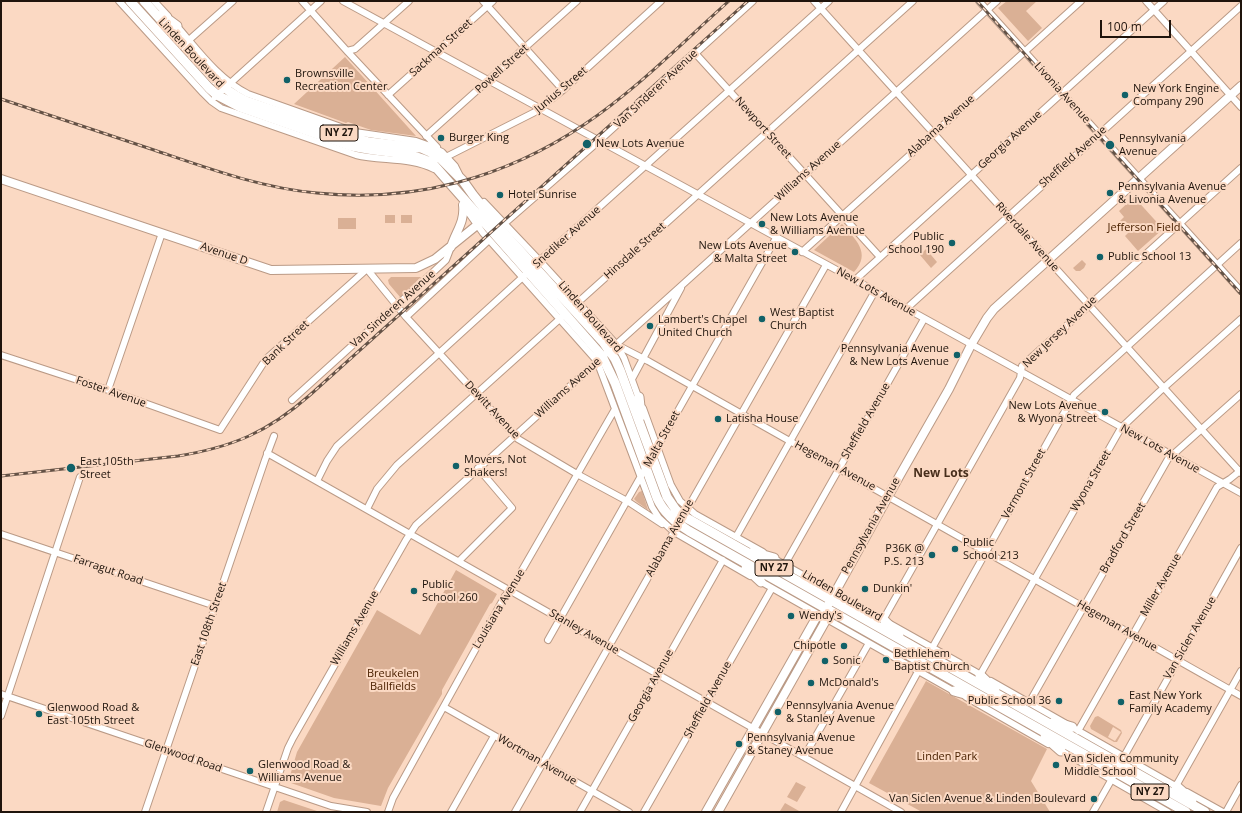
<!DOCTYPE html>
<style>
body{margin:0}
#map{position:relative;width:1242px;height:813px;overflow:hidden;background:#fbd9c3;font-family:"Open Sans",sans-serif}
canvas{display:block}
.frame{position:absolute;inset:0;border:2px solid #1f140c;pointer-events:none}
.scale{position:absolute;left:1100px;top:20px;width:71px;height:18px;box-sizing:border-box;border:2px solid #1f140c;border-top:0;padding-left:5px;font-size:12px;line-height:14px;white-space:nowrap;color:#1f140c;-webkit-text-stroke:3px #fbd9c3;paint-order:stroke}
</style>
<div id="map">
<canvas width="1242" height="813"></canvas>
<div class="frame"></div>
<div class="scale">100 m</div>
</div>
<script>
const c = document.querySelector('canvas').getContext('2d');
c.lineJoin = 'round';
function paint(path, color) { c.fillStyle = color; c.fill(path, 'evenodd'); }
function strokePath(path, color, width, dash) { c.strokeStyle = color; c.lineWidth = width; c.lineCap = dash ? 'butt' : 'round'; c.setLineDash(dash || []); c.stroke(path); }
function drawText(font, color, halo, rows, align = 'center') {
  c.font = font + ' "Open Sans",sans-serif'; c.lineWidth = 4; c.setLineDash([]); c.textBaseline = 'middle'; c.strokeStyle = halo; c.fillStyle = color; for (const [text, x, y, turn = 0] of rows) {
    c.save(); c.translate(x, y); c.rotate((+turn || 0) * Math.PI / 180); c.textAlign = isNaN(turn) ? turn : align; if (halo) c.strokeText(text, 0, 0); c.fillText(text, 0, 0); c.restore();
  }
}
paint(new Path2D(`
 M1007 1H1037L1026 11 1042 28 1028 41 998 8Z
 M345 57 416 136 371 130 348 122 346 123 294 104Z
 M1134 197 1163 229 1138 251 1125 236 1130 231 1120 221 1124 217 1119 211Z
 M385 215H395V223H385Z
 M401 215H412V223H401Z
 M338 218H356V229H338Z
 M842 224C855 239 872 253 854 272L814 250Z
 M926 249 937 262 931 268 920 255Z
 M1082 260 1086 264 1084 268 1080 271H1076L1073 268Z
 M391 277H421L400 297 389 284 388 280Z
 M642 491 648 510 637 502 634 499 639 492Z
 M456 570 497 594 492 603 490 604 442 690V694L388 788 381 806 334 798 291 783 289 779 297 752 377 610 420 635Z
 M926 681 1047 749 1031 781 1050 812H922L869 783Z
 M1098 716 1121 730 1122 733 1117 742H1114L1091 729 1090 726 1095 717ZM1113 727 1121 732 1115 741 1108 737Z
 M796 782 806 787 797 802 787 797Z
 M284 800 320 812H277L280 802Z
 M785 803 799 811V812L780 811Z`), '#dab095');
const minor = new Path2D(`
 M119 1 203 93 211 101 221 108 356 155C381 161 411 157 434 169
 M154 1 168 16
 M302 1 347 51 437 147
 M343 1 855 280 1241 493
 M483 1 563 90
 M814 1 1241 473
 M979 1 1241 291
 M1146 1 1241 107
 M175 24C197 49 218 79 248 94L355 132 416 141 430 146 442 152 455 166 459 174
 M189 40 233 1
 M347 51 355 49 409 1
 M695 53 880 257
 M388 95 493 1
 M215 97 321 1
 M426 136 577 1
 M446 157 535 112 563 90 661 1
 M484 202 540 261 616 344 624 358 639 399
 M463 205 483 233 597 361 652 507 659 518 674 532 750 576
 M504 224 599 141 753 1
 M802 252 1081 1
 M537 263 829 1
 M855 280 1164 1
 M575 305 913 1
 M906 309 1241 6
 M406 317 489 240
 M617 345 648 361 1241 696
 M1 355 108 390 220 430 266 359 367 269 406 317 518 439 577 474 627 501 662 524
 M632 379 681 288
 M108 390 162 233
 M292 400 430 275 446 260 451 247
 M643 408 671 485 680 501 695 514 763 552
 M267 453 901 812
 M317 481 327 461 337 446 525 275
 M367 509 377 489 397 465 563 316
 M686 511 826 265
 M1 534 215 606
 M736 537 875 291
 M771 557 983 676
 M459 561 512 508 478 468
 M785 564 924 319
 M758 580 957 693
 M883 620 1020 378 1022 366 1241 168
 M548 640 776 238
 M931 650 1074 395 1241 243
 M980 675 1121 428 1159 392 1241 319
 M991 681 1179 788
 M1 694 331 806 367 812
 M966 697 1048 744
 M1029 703 1168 459 1241 394
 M444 707 629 812
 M1 716 80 477
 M1078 731 1217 487 1230 479 1241 470
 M1058 749 1168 812
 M804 757 869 643
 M1122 760 1241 548
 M1176 786 1241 671
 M1187 792 1223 812
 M145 812 265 460 274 436
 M266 812 288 748 293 738 406 540 416 525 997 1
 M388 812 393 798 505 596 510 591 615 409
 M451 812 494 736
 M515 812 680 521
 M580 812 723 560
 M644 812 772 588
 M841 812 920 668
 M1093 812 1113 777
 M1226 812 1241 785`);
const major = new Path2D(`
 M1 179 271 270 416 268 435 259 487 217
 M451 247C456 231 465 222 463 205
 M706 812 816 618 822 616 900 475 949 389 971 345 987 318 994 309 1241 86
 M718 812 825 622 822 616`);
const highway = new Path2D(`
 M130 1 209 88 217 95 240 107 351 146C378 153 409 150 433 164L602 356 615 383 657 498C664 513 675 522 689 531L1186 812
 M144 1 215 80C225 89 234 95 246 101L355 138 369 142 421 148 430 152 441 159 463 181 473 195 504 233 603 342 615 359 620 370 667 497 676 510 683 516 1205 812
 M162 15 177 26
 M639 397 641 416
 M753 552 774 558
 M746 568 761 582
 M885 621 899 636
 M980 675 995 689
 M954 691 972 696
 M1054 722 1072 727
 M1045 737 1061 751
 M1176 786 1192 800`);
strokePath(minor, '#ba9a86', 8);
strokePath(major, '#ba9a86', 10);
strokePath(highway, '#ba9a86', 11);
strokePath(minor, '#fff', 6);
strokePath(major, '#fff', 8);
strokePath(highway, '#fff', 9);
const rail = new Path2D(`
 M977 1 1241 294
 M1 99C52 116 103 133 154 150 207 168 261 188 317 193 414 203 505 178 585 124 637 89 682 43 729 1
 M1 476 178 456C233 447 268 432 310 395L748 1`);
strokePath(rail, '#645246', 3);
strokePath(rail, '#fbd9c3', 1.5, [4.5]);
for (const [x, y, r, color] of [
 [287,80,4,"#116168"],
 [1125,95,4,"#116168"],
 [441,138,4,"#116168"],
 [587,144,5,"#116168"],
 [1110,145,5,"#116168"],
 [1110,193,4,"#116168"],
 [500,195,4,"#116168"],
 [762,224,4,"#116168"],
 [952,243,4,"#116168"],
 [795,252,4,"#116168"],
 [1100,257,4,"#116168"],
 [762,319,4,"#116168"],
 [650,326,4,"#116168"],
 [957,355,4,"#116168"],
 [1105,412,4,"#116168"],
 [718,419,4,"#116168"],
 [456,466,4,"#116168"],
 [71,468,5,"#116168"],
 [955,549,4,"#116168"],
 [932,555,4,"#116168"],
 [865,589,4,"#116168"],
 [414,591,4,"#116168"],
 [791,616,4,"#116168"],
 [844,646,4,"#116168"],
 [886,660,4,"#116168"],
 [825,661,4,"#116168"],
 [811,683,4,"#116168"],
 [1059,701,4,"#116168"],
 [1121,702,4,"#116168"],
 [778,712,4,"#116168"],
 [39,714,4,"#116168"],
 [739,744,4,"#116168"],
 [1056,765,4,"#116168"],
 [250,771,4,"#116168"],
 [1094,799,4,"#116168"]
]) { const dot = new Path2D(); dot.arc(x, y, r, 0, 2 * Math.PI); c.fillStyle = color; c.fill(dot); strokePath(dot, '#fbd9c3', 1.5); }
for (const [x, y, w] of [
 [339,133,38],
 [774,568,38],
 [1150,792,38]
]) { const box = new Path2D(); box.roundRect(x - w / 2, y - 8, w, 16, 3); c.fillStyle = '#fbd9c3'; c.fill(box); strokePath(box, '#1f140c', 1); }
drawText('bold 10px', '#1f140c', null, [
 ["NY 27",339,133],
 ["NY 27",774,568],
 ["NY 27",1150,792]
]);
drawText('11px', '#1f140c', '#fbd9c3', [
 ["Sackman Street",441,48,-42],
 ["Linden Boulevard",191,53,47],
 ["Powell Street",502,69,-42],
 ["Van Sinderen Avenue",656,89,-43],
 ["Junius Street",561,90,-40],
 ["Livonia Avenue",1062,93,48],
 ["Alabama Avenue",941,126,-42],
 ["Newport Street",763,128,48],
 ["Georgia Avenue",1010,140,-42],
 ["Sheffield Avenue",1073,157,-42],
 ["Williams Avenue",808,171,-42],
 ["Snediker Avenue",567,237,-42],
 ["Riverdale Avenue",1027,237,48],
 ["Hinsdale Street",635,251,-42],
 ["Avenue D",224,254,19],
 ["New Lots Avenue",876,292,29],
 ["Van Sinderen Avenue",393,309,-42],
 ["Linden Boulevard",590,317,49],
 ["New Jersey Avenue",1060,332,-44],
 ["Bank Street",286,343,-44],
 ["Williams Avenue",568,388,-42],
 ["Foster Avenue",111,392,19],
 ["Dewitt Avenue",492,410,47],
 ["Sheffield Avenue",866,421,-60],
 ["Malta Street",662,439,-61],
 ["New Lots Avenue",1160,449,29],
 ["Hegeman Avenue",835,466,29],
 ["Wyona Street",1091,481,-60],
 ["Vermont Street",1024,484,-61],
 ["Pennsylvania Avenue",871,526,-61],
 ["Alabama Avenue",670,538,-61],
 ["Bradford Street",1123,538,-60],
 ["Farragut Road",108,570,19],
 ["Miller Avenue",1161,585,-60],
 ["Linden Boulevard",842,596,30],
 ["Louisiana Avenue",499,609,-59],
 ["East 108th Street",209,624,-71],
 ["Hegeman Avenue",1117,626,30],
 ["Williams Avenue",355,628,-60],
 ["Stanley Avenue",584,632,30],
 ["Van Siclen Avenue",1190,638,-60],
 ["Georgia Avenue",651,686,-61],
 ["Sheffield Avenue",708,700,-61],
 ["Glenwood Road",183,756,19],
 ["Wortman Avenue",537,760,30]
]);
drawText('11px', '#1f140c', '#fbd9c3', [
 ["Brownsville",295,74],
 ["Recreation Center",295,87],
 ["New York Engine",1133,89],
 ["Company 290",1133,102],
 ["Burger King",449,138],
 ["Pennsylvania",1119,139],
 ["Avenue",1119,152],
 ["New Lots Avenue",596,144],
 ["Pennsylvania Avenue",1118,187],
 ["& Livonia Avenue",1118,200],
 ["Hotel Sunrise",508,195],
 ["New Lots Avenue",770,218],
 ["& Williams Avenue",770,231],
 ["Public",944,237,"right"],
 ["School 190",944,250,"right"],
 ["New Lots Avenue",787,246,"right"],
 ["& Malta Street",787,259,"right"],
 ["Public School 13",1108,257],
 ["West Baptist",770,313],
 ["Church",770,326],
 ["Lambert's Chapel",658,320],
 ["United Church",658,333],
 ["Pennsylvania Avenue",949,349,"right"],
 ["& New Lots Avenue",949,362,"right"],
 ["New Lots Avenue",1097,406,"right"],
 ["& Wyona Street",1097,419,"right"],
 ["Latisha House",726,419],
 ["Movers, Not",464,460],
 ["Shakers!",464,473],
 ["East 105th",80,462],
 ["Street",80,475],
 ["Public",963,543],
 ["School 213",963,556],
 ["P36K @",924,549,"right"],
 ["P.S. 213",924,562,"right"],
 ["Public",422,585],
 ["School 260",422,598],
 ["Dunkin'",873,589],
 ["Wendy's",799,616],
 ["Chipotle",836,646,"right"],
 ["Bethlehem",894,654],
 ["Baptist Church",894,667],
 ["Sonic",833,661],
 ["McDonald's",819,683],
 ["East New York",1129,696],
 ["Family Academy",1129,709],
 ["Public School 36",1051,701,"right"],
 ["Pennsylvania Avenue",786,706],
 ["& Stanley Avenue",786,719],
 ["Glenwood Road &",47,708],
 ["East 105th Street",47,721],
 ["Pennsylvania Avenue",747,738],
 ["& Staney Avenue",747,751],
 ["Van Siclen Community",1064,759],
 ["Middle School",1064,772],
 ["Glenwood Road &",258,765],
 ["Williams Avenue",258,778],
 ["Van Siclen Avenue & Linden Boulevard",1086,799,"right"]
], 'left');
drawText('11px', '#4a2100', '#fbd9c3', [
 ["Jefferson Field",1144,228],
 ["Breukelen",393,674],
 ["Ballfields",393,687],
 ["Linden Park",947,757]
]);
drawText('bold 12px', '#472e1c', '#fbd9c3', [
 ["New Lots",941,474]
]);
</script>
